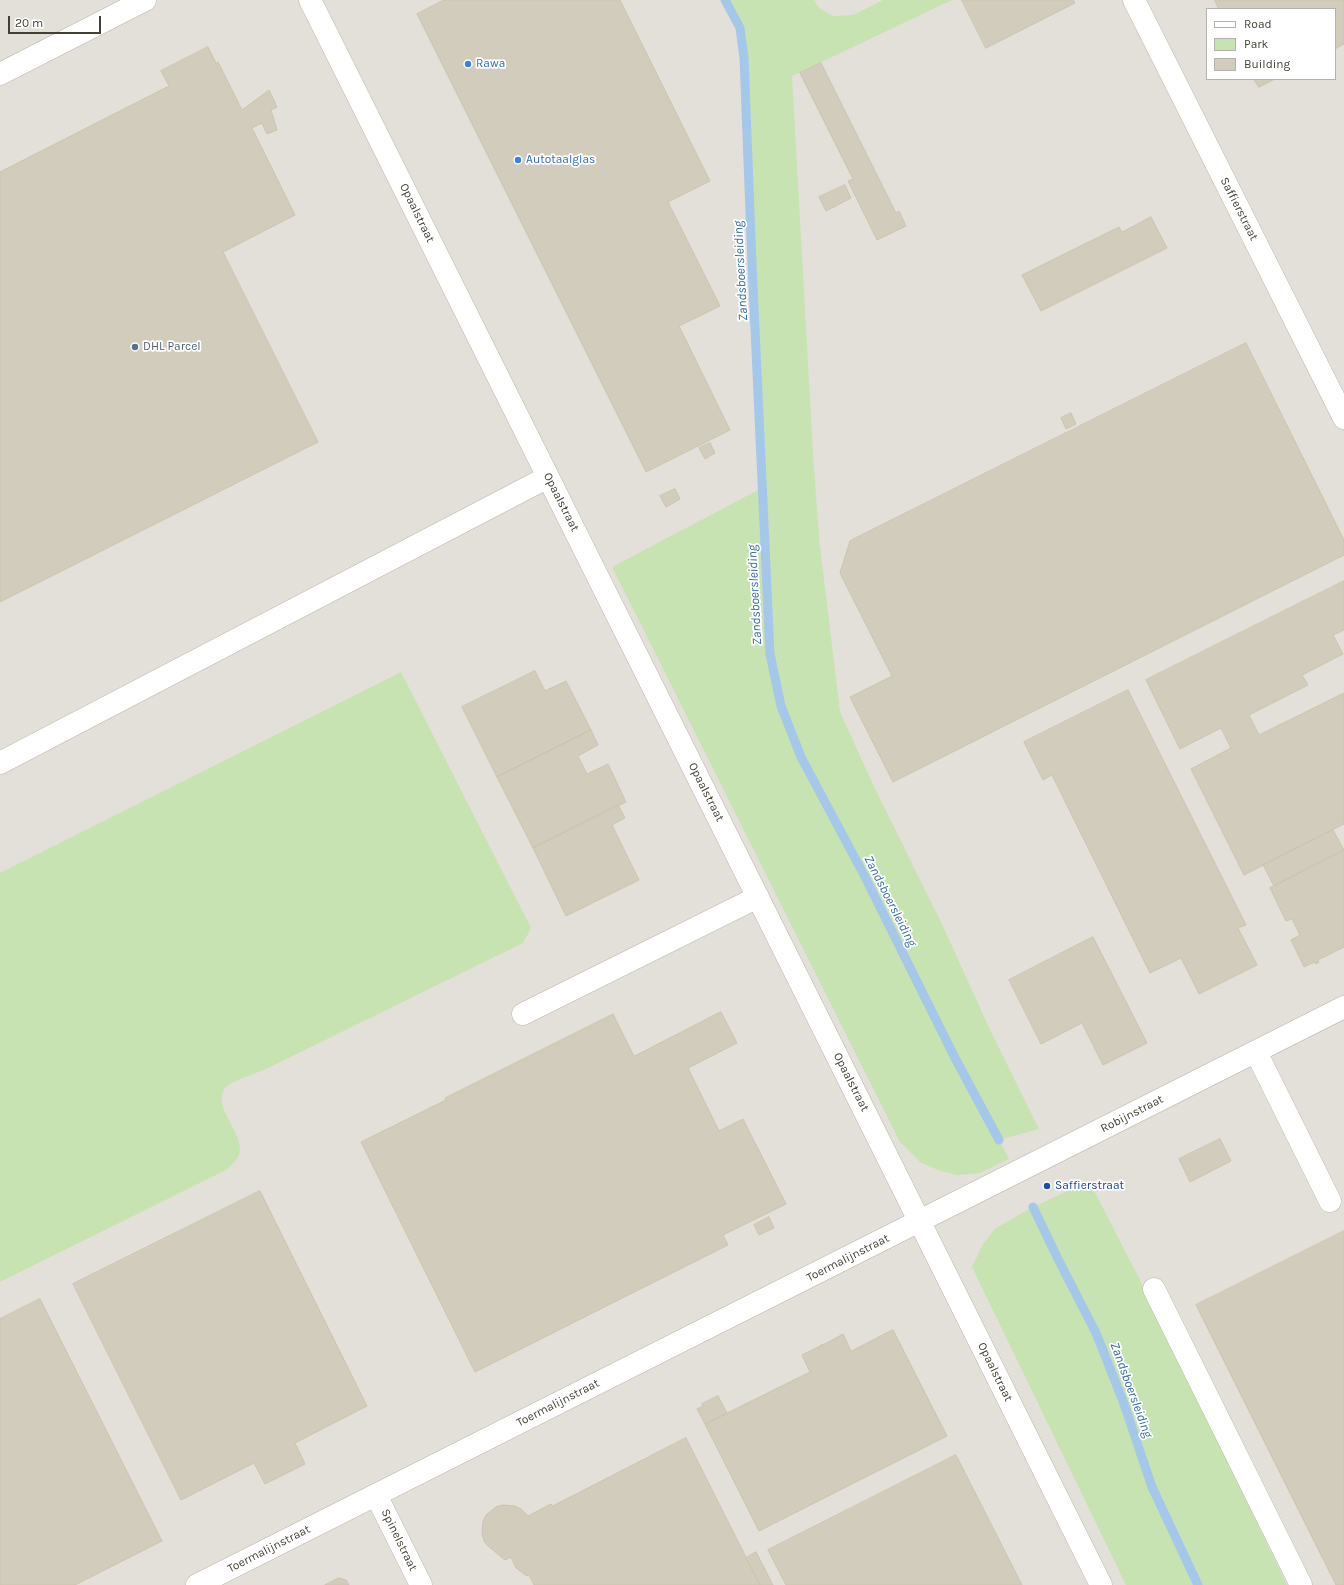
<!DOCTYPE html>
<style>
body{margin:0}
#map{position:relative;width:1344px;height:1585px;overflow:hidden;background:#f1efe5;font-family:Karla,sans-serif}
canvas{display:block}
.legend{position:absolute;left:1206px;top:8px;width:130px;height:72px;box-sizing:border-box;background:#fff;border:1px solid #b4b2ae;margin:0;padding:5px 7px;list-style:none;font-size:12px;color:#433f35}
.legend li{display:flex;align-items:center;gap:8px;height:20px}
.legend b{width:20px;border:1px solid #b4b2ae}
.scale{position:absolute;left:8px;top:16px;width:93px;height:18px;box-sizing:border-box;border:2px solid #433f35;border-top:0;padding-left:5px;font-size:12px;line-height:14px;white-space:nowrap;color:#433f35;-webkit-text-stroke:3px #fff;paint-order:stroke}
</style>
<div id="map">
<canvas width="1344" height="1585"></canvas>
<ul class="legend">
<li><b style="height:5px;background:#fff"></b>Road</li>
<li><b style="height:11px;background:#c7e3b1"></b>Park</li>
<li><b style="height:11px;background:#d2ccbc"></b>Building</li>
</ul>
<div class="scale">20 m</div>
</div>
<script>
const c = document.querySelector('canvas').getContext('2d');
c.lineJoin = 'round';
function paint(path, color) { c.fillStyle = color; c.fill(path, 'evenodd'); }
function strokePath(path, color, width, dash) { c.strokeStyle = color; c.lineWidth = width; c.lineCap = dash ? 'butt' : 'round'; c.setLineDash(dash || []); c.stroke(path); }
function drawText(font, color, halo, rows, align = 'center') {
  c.font = font + ' Karla,sans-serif'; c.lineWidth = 3.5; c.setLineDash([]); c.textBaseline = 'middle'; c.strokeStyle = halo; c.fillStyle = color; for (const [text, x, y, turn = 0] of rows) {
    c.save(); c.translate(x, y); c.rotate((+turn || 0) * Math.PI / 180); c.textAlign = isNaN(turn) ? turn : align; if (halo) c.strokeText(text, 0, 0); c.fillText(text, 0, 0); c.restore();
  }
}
paint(new Path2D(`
 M0 0H1344V1585H0ZM1207 9H1335V79H1207Z`), '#e3e0da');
paint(new Path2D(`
 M725 0H814L820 9 833 16 853 15 883 0H952L792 76 813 453 819 538 840 712 876 791 940 920 992 1034 1039 1129 999 1140 1009 1159 980 1173 957 1175 938 1170 920 1162 900 1142 612 567 762 488 752 264 744 58 740 28Z
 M401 672 531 928 523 943 264 1070C256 1073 233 1081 227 1086 208 1105 247 1134 239 1155 238 1159 231 1165 228 1169L0 1282V873Z
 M1089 1181 1141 1282 1287 1585H1126L972 1267 983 1244 996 1228 1033 1207Z`), '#c7e3b1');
strokePath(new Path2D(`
 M725 0 740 28 744 58 752 264 770 654 781 706 801 757 864 875 955 1058 999 1140
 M1033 1207 1058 1259 1096 1333 1123 1401 1152 1487 1198 1585`), '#a5c7ea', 9);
const building = new Path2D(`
 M444 0H620L710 181 668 202 720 306 679 326 730 430 646 472 417 14Z
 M962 0H1073L1075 3 986 48Z
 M1215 0H1344V44L1335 49V9H1219Z
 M208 47 216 63 218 62 242 110 269 90 277 107 271 110 277 130 267 134 262 123 252 128 295 215 223 252 318 442 0 602V172L169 86 161 71Z
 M821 63 896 213 899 211 906 226 877 240 848 181 853 179 800 73Z
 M1254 79H1275L1259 87Z
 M845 185 851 198 826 211 819 197Z
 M1151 217 1167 248 1041 311 1022 275 1119 227 1122 232Z
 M1246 343 1344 540V555L893 782 850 697 892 676 840 573 850 541Z
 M1071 413 1076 424 1066 429 1061 418Z
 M710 443 715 453 705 459 699 448Z
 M675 489 680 499 666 507 660 496Z
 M1344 581V630L1333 635 1343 654 1302 675 1308 685 1249 715 1259 735 1344 693V824L1244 875 1191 769 1231 748 1221 728 1180 749 1146 680Z
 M535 671 545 691 566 681 591 730 497 777 462 707Z
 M1128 690 1246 925 1238 928 1257 965 1199 994 1181 958 1150 973 1052 775 1043 780 1024 742Z
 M591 730 598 745 578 756 587 774 608 764 626 802 533 848 497 777Z
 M618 805 625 818 612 825 639 880 566 916 533 848Z
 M1333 830 1344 850 1274 886 1263 865Z
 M1344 850V947L1318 960 1319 962 1316 964 1314 962 1304 967 1291 940 1300 935 1292 919 1286 921 1270 888Z
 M1093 937 1147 1043 1103 1065 1082 1023 1041 1044 1009 980Z
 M721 1012 737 1043 688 1068 719 1131 743 1119 786 1204 723 1235 728 1245 475 1372 361 1142 446 1100 445 1098 613 1014 634 1056Z
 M1220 1139 1231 1161 1190 1182 1179 1159Z
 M260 1191 367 1406 295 1443 305 1464 265 1484 254 1463 181 1500 73 1284Z
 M769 1217 774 1228 759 1235 754 1225Z
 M1344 1231V1585H1336L1196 1305Z
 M40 1299 162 1541 75 1585H0V1319Z
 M893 1330 947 1436 759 1531 705 1424 810 1372 802 1355 822 1345 821 1344 823 1345 843 1334 851 1351Z
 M718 1396 727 1413 705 1424 697 1409 703 1406 702 1404Z
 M686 1438 760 1585H534L529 1575 527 1576 516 1568 511 1557 505 1560 488 1546 484 1541 482 1534 483 1521 486 1515 496 1507 502 1505 515 1506 521 1509 528 1516 551 1504 552 1506Z
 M956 1455 1022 1585H786L768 1550Z
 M756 1552 773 1585H760L746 1558Z
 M339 1578 346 1580 349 1585H325Z`);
paint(building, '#d2ccbc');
strokePath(building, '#ccc4af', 1);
const minor = new Path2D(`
 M310 0 1101 1585
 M1134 0 1344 418
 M0 74 145 0
 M0 763 548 477
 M523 1014 758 897
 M1256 1052 1330 1201
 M1154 1289 1301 1585
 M376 1495 421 1585
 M197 1585 1344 1007`);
strokePath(minor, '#bcb7a9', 23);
strokePath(minor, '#fff', 22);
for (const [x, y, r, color] of [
 [468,64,4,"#3f7fe0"],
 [518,160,4,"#3f7fe0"],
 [135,347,4,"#5c6f8a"],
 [1047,1186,4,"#1a4fb4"]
]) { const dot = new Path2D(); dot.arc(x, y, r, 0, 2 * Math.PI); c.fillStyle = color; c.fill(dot); strokePath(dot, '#fff', 1.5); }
drawText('12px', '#366cbe', '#fff', [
 ["Rawa",476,64],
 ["Autotaalglas",526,160]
], 'left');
drawText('12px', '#433f35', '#fff', [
 ["Saffierstraat",1239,209,63],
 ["Opaalstraat",417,213,64],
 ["Opaalstraat",561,502,63],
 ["Opaalstraat",706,792,63],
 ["Opaalstraat",851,1082,63],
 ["Robijnstraat",1132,1114,-27],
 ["Toermalijnstraat",848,1258,-27],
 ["Opaalstraat",995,1372,64],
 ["Toermalijnstraat",558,1403,-27],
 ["Spinelstraat",399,1540,64],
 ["Toermalijnstraat",269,1549,-27]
]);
drawText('12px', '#4e5e75', '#fff', [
 ["DHL Parcel",143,347]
], 'left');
drawText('12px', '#164399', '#fff', [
 ["Saffierstraat",1055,1186]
], 'left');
drawText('italic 13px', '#376ca7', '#fff', [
 ["Zandsboersleiding",741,271,-93],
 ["Zandsboersleiding",755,595,-93],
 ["Zandsboersleiding",890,901,63],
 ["Zandsboersleiding",1131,1390,70]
]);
</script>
